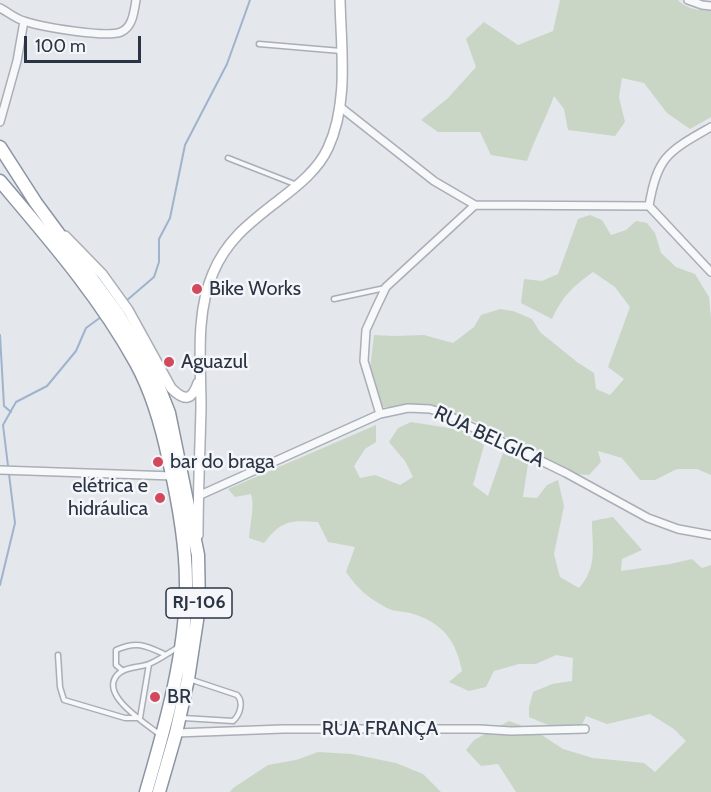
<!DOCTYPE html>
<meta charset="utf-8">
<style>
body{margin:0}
#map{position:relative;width:711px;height:792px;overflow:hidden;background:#e4e7ec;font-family:Cabin,sans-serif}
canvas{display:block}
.scale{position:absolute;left:24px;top:36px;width:117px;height:27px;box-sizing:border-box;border:3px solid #2b3445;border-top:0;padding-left:8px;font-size:18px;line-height:21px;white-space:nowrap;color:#2b3445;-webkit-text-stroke:4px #f4f6f9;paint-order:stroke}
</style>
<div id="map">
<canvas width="711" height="792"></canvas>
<div class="scale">100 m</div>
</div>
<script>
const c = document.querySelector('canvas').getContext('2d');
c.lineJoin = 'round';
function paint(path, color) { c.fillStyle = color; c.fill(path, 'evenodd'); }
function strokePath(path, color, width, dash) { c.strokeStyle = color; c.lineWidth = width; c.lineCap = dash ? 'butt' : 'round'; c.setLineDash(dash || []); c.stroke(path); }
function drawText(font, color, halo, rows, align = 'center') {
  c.font = font + ' Cabin,sans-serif'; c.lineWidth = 5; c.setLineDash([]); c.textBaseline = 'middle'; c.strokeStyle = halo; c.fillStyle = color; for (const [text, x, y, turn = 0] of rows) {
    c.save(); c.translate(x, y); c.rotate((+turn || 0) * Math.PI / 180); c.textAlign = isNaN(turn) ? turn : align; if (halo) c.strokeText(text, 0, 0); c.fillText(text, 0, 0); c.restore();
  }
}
paint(new Path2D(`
 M560 0H678C686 9 700 11 711 10V117L690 129 667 113 644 83 622 78 619 97 625 122 615 136 568 130 564 109 554 96C546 118 535 138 527 161L491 155 480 132H438L421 120 448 98 476 67 466 39 484 22 518 45 553 31Z
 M590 215 602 220 611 235 626 230 636 221 647 223 655 233 661 253 676 267 695 274 709 297 711 319V475L697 469H677L655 480H640L622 458 598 451 601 462 589 475 574 474 479 423 433 407H382L370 369 374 335 394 336 424 335 453 343 474 327 481 315 500 309 513 311 532 319 540 332 577 362 594 373 596 389 610 395 624 379 608 367 630 307 615 287 593 272C574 285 561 298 552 319L521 303 524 279 542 281 558 274 578 219Z
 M411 422 461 430 484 445 473 485 488 496 503 453 528 464 523 497 537 498 547 485 558 480 564 506 554 554 560 577 579 588C598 566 592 548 592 521L613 517 642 550 622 559 621 571 670 564 692 559 702 568 711 565V792H516L498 764 481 766 466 750 474 740 509 721 534 730 563 749 593 758 644 763 655 772 686 741 674 729 650 714 607 724 586 716 579 731H562L529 717V707L533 692 552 684 572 681 573 658 556 655 536 664H519L494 671 486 687 469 691 449 682 462 671C456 640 442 622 410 613 403 611 394 612 387 608 368 598 358 589 346 572L355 547 328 542 318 522C290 520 282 520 264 543L249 538C250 524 255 505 251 494L235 497 228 489 376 425V442L365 449 354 466 360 478 375 475 400 485 413 477 405 461 389 442 398 428Z
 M318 752 352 754 396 763 423 774 441 792H230L233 788 268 765 296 760Z`), '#c9d6c5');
strokePath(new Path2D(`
 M126 301 154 277 159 262V239L170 218 185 145 227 64 250 0
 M0 335 4 406 11 412
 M0 585 15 523 3 425 16 402 47 386 76 351 86 328 101 317`), '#9fb4cc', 2);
const lane = new Path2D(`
 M259 44 341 51
 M228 158 297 185
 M334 299 385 288
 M58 655 60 687 64 700 125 718H140L149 664
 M123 671 116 665V650C136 641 145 645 164 654
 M183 718 233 721C240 715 244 702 237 695L189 679
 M160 735C146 723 92 691 122 671 130 667 141 667 149 664 159 660 168 653 177 648`);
const street = new Path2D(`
 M688 0 702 5 711 6
 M0 8C8 12 16 19 24 21 41 27 106 38 121 32 133 27 134 11 136 0
 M339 106 434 181 475 205 649 206C657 156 669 151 711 127
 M0 122 17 61 24 21
 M649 206 711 272
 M380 414 364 361 366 330 376 308 386 287 475 205
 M0 470 173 476
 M198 496 380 414 408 408 430 409 443 413 566 473 648 518 678 529 711 535
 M176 733 283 729H479L511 731 585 729`);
const secondary = new Path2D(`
 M65 236 102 274 128 310 171 388C185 402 192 400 198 383
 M198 535C198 492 200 450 201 408 201 364 195 314 213 273 227 239 251 222 279 200 297 186 318 170 328 148 349 103 341 48 340 0`);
const highway = new Path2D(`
 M0 147 36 203 118 314 154 375 169 413 198 555 199 607 188 679 176 733 159 792
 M0 181C49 239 99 296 136 363 153 394 162 427 169 461 178 500 186 542 186 583 187 650 165 727 146 792`);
strokePath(lane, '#a9aeb7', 7);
strokePath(street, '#a9aeb7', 10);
strokePath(secondary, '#a9aeb7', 12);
strokePath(highway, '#8b94a3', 15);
strokePath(lane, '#f7f8fa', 4);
strokePath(street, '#f7f8fa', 7);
strokePath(secondary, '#fff', 9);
strokePath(highway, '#fff', 12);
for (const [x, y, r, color] of [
 [197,289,6,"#d1495b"],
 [169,362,6,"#d1495b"],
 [158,462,6,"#d1495b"],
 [160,498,6,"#d1495b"],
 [155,697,6,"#d1495b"]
]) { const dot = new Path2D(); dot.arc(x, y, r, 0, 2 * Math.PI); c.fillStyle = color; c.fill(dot); strokePath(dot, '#f4f6f9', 2); }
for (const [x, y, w] of [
 [199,603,66]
]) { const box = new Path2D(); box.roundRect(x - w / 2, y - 15, w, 30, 4.5); c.fillStyle = '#f4f6f9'; c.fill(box); strokePath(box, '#2b3445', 1.5); }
drawText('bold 18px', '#2b3445', null, [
 ["RJ-106",199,603]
]);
drawText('20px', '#2b3445', '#f4f6f9', [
 ["Bike Works",209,289],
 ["Aguazul",181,362],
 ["bar do braga",170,462],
 ["elétrica e",148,486,"right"],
 ["hidráulica",148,509,"right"],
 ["BR",167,697]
], 'left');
drawText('20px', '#2b3445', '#f4f6f9', [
 ["RUA BELGICA",489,437,25],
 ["RUA FRANÇA",380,729]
]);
</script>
